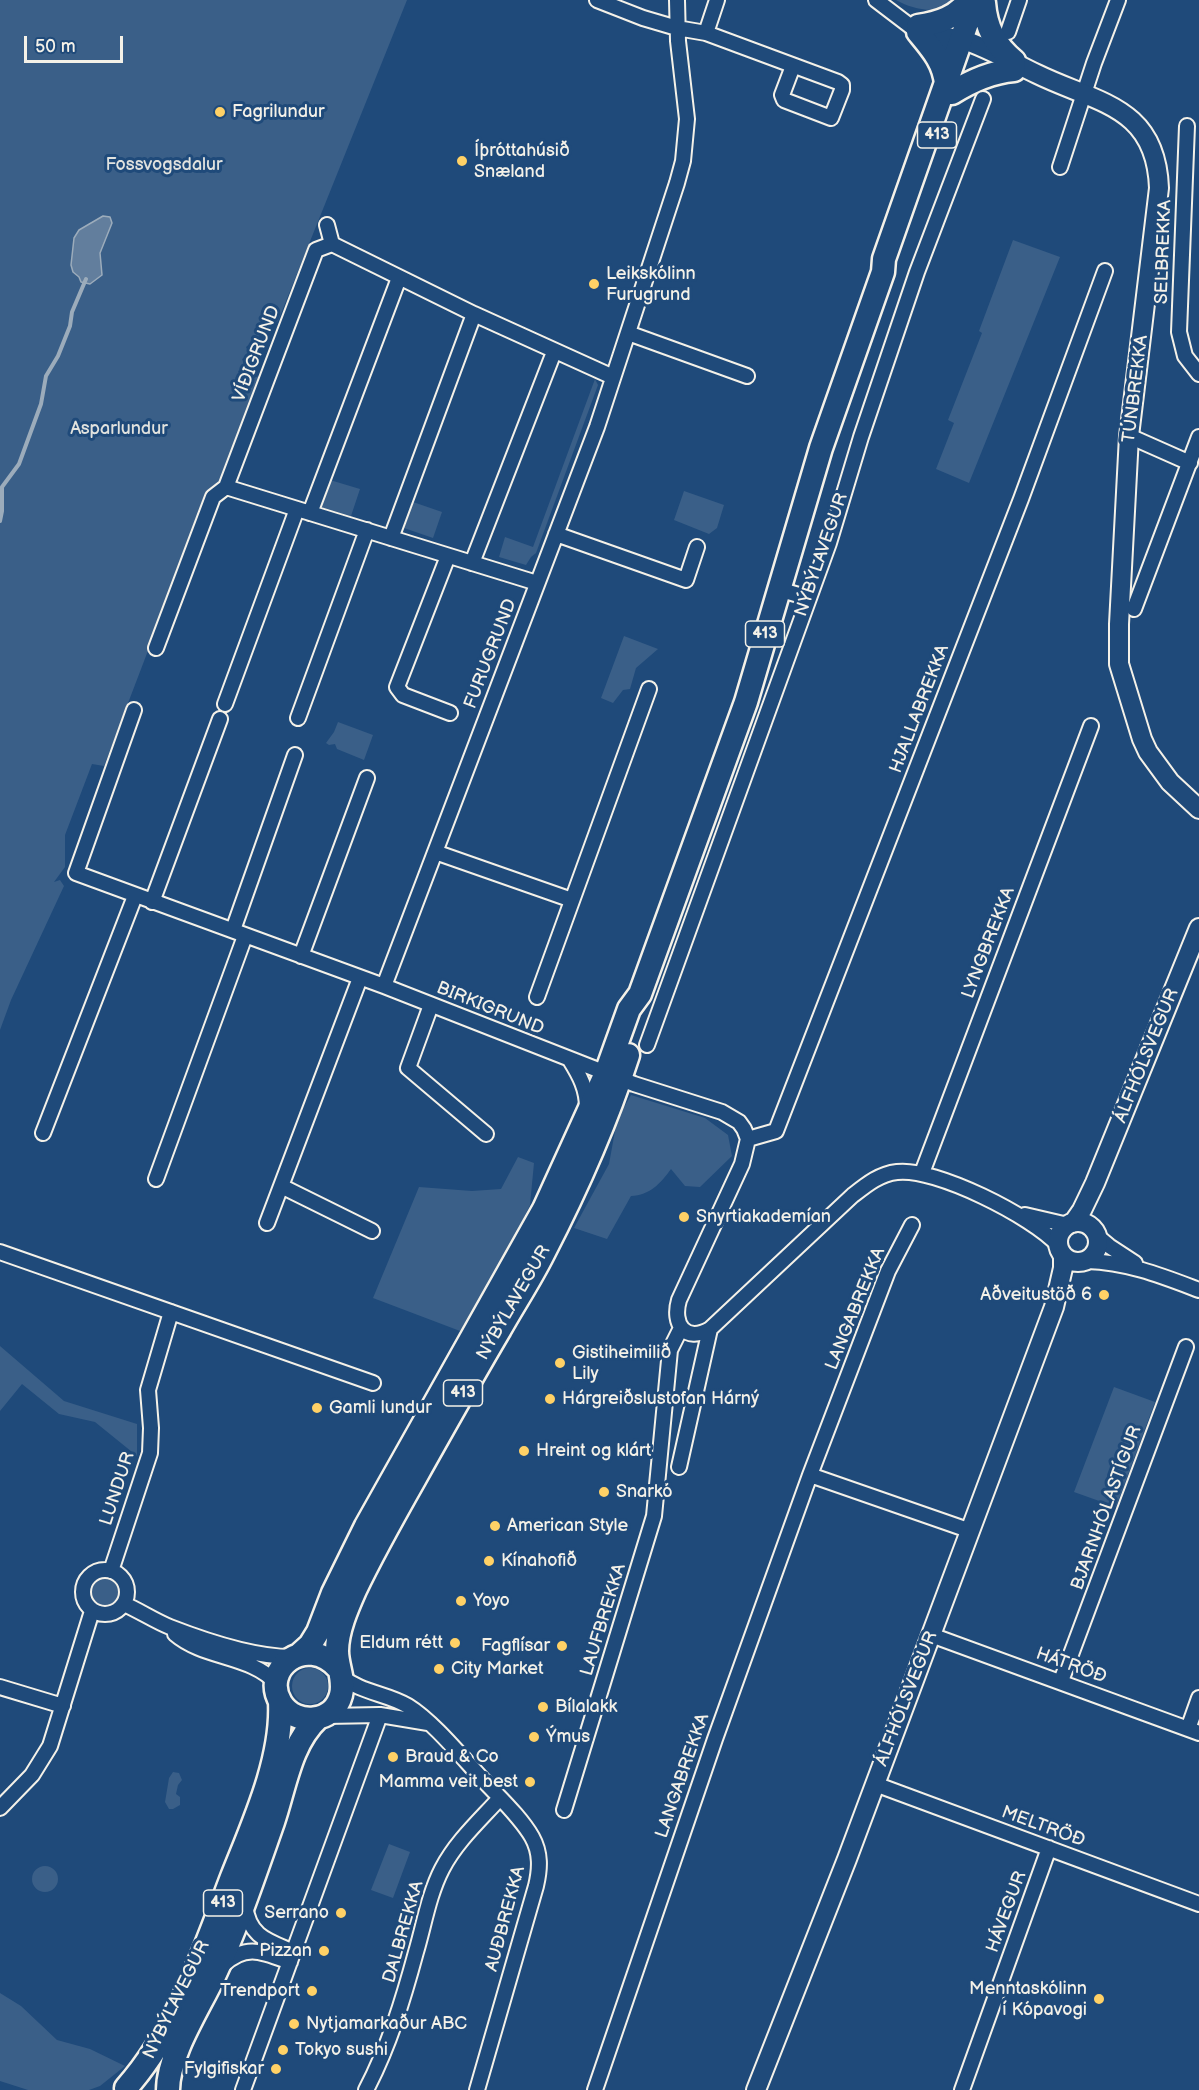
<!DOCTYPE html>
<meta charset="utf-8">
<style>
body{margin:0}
#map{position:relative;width:1199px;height:2090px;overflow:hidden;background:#1f4a7a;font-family:"Balsamiq Sans",sans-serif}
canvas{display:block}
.scale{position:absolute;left:24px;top:36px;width:99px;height:27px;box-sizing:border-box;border:3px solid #f4f1e8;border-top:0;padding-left:8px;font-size:18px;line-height:21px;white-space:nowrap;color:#f4f1e8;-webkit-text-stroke:4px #1f4a7a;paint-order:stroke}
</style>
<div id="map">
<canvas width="1199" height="2090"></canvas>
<div class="scale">50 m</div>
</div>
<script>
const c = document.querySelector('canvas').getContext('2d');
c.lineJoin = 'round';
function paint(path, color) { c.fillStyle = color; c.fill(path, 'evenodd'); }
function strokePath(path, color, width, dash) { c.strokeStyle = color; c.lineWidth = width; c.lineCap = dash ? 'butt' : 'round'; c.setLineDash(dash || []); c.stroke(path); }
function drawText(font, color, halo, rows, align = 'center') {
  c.font = font + ' "Balsamiq Sans",sans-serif'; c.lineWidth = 6; c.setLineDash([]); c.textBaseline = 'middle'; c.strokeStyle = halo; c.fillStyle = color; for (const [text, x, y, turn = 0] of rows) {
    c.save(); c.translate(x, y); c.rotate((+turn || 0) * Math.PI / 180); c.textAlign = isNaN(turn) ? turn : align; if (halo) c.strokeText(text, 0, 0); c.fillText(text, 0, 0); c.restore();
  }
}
paint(new Path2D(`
 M0 0H407L278 321 246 347 250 355 242 359 246 367 238 371 241 378 240 383 259 376 242 444 154 635 104 766 92 764 65 835V867L54 882 60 880 64 886 11 1000 0 1030Z
 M896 0H959C942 15 915 11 896 0Z
 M1013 240 1060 257 969 483 936 469 954 423 948 420 982 333 979 331Z
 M595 379 598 385 536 553 531 557 526 565 499 557 505 537 533 547Z
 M330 480 360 489 351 516 321 507Z
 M684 491 724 505 717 528 709 534 674 520Z
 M413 502 442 512 433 538 404 528Z
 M624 636 658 649 636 668 630 689 623 690 613 703 601 698Z
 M338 722 373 735 364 760 337 749 335 744 329 745 326 743 334 732Z
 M631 1095 705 1118 728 1135 732 1156 700 1187 685 1186 671 1169C660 1184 650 1195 631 1196L607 1239 574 1228 609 1164 617 1120Z
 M518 1157 534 1163 530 1205 468 1334 373 1298 419 1187 472 1191 501 1189Z
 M0 1346 64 1401 137 1424V1456L95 1422 59 1414 22 1384 0 1411Z
 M1114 1387 1155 1402 1116 1507 1074 1492Z
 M89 1592a16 16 0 1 1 32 0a16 16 0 1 1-32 0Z
 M292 1686a18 18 0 1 1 36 0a18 18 0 1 1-36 0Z
 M173 1772 179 1773 182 1780 178 1785 176 1794 180 1797V1805L173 1809H169L165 1802 169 1778Z
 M389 1844 410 1852 393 1898 371 1890Z
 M32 1879a13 13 0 1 1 26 0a13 13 0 1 1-26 0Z
 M0 1993 21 2006 57 2040 90 2049 125 2066 100 2086 89 2090H28L0 2081Z`), '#3a5f88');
const water = new Path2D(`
 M103 216 110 217 112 223 100 253 102 275 90 284 81 282 79 277 73 272 71 265 74 238 79 230Z`);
paint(water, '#627e9d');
strokePath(water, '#9cacbb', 1.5);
strokePath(new Path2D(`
 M0 521 2 511V487L19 464 41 404 46 376 58 356 70 326 72 312 86 279`), '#9cacbb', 4);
const minor = new Path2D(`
 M597 0 643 18 677 28 706 33 838 82 842 85V90L831 118 784 100 782 95 793 66
 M876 0 918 32 957 50
 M923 27 961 39
 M1008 32 1019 0
 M706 33 717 0
 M1187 126 1179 332 1185 356 1199 374
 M1060 167 1094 63 1118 0
 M327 225 332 244 474 314
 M628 333 747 376
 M1129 436 1190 463
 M226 487 537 583
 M310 513 399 278
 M556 534 686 580 697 547
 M391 538 474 314 613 377
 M448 556 397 687 403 695 450 713
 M472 563 554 352
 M778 589 809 598
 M1134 609 1199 437
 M156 648 213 497 226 487 316 250 332 244
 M225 704 297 509
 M134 710 76 873 384 986 634 1084 722 1112 739 1122 744 1129 748 1139 742 1164 679 1300C672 1324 685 1343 710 1329L852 1196C866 1185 879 1174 897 1172 935 1167 1033 1217 1058 1245
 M298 718 367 530
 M435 852 572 900
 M152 902 220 719
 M233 930 295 755
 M301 956 367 778
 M384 986 597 427 677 183 683 161 687 119 678 41 677 0
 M537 997 649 689
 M431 1005 408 1068 486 1134
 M647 1045 829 543 861 437 917 272 983 99
 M570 1060C580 1076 587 1089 587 1108
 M43 1133 135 896
 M748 1139 776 1131 1021 499 1105 271
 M922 1173 1091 726
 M156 1179 245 936
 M281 1186 372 1231
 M1025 1215 1068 1225
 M267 1223 360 978
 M1097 1236 1109 1246 1135 1263
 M0 1252 373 1383
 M1087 1261C1127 1262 1162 1276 1199 1290
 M679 1467 710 1329
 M810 1475 971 1531
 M83 1592a22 22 0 1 1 44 0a22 22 0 1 1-44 0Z
 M111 1571 150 1453 151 1428 148 1390 171 1312
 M124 1604C140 1611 155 1621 170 1627 206 1641 254 1657 292 1657
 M175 1634C204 1659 251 1655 276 1683
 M931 1635 1199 1733
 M341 1676C361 1693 386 1693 408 1706 434 1722 465 1761 487 1784 502 1800 521 1818 532 1837 541 1853 540 1869 536 1886L477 2090
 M1061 1681 1186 1347
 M0 1687 63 1706
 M326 1716 380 1715 428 1723
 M1188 1729 1199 1698
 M875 1784 1199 1904
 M0 1808 32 1775 50 1746 92 1611
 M564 1810 654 1516 670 1350 681 1328
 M245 1905C249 1937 268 1941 294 1952
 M223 1965C246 1943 263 1952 290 1962
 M243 2090 380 1715
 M366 2090C389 2046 403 2000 416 1952 424 1925 429 1894 442 1869 456 1842 479 1821 500 1798
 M595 2090 715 1739 810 1475 888 1271 912 1225
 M962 2090 1049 1848`);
const tertiary = new Path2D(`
 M961 39C988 48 1012 62 1037 74 1096 103 1156 105 1159 188L1129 436 1119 624V664L1142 739 1148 752 1170 782 1199 809
 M1058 1242a20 20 0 1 1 40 0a20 20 0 1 1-40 0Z
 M1073 1223 1082 1210 1095 1183 1199 928
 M756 2090 847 1859 1054 1307 1063 1268V1255`);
const primary = new Path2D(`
 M984 3C986 28 995 45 1014 61
 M918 26C939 23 957 17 969 0
 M918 32C932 49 944 62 946 84
 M952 93C971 81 991 72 1014 70
 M300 1654 310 1645 318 1632 333 1593 366 1526 544 1209 606 1073 629 1009 640 994 746 702 821 448 883 272 884 259 975 0
 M338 1668C306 1633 260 1669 281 1703 296 1727 334 1723 341 1695 345 1680 337 1666 337 1651 337 1631 347 1608 355 1590 373 1552 394 1515 415 1478 443 1428 471 1378 500 1329 514 1304 530 1280 543 1254 576 1190 606 1123 628 1055
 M126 2088C177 2031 205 1948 232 1877 253 1824 283 1759 280 1702
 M168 2090C168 2055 199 2008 214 1976 237 1927 255 1873 273 1822 285 1787 290 1744 318 1718`);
strokePath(minor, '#f4f1e8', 18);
strokePath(tertiary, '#f4f1e8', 22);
strokePath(primary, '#f4f1e8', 27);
strokePath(minor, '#1f4a7a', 14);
strokePath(tertiary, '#1f4a7a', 18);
strokePath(primary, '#1f4a7a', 22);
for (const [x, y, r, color] of [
 [220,112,6,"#ffd166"],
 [462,161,6,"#ffd166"],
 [594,284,6,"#ffd166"],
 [684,1217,6,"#ffd166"],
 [1104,1295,6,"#ffd166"],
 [560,1363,6,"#ffd166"],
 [550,1399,6,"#ffd166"],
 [317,1408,6,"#ffd166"],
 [524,1451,6,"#ffd166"],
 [604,1492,6,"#ffd166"],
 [495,1526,6,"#ffd166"],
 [489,1561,6,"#ffd166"],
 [461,1601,6,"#ffd166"],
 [455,1643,6,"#ffd166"],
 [562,1646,6,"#ffd166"],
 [439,1669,6,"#ffd166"],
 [543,1707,6,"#ffd166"],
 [534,1737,6,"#ffd166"],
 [393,1757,6,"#ffd166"],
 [530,1782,6,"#ffd166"],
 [341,1913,6,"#ffd166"],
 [324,1951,6,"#ffd166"],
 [312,1991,6,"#ffd166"],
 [1099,1999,6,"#ffd166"],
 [294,2024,6,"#ffd166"],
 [283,2050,6,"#ffd166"],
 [276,2069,6,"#ffd166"]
]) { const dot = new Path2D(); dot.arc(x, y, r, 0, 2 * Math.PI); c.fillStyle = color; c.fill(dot); strokePath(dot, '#1f4a7a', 2); }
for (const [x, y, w] of [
 [937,135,39],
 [765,634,39],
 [463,1393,39],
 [223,1903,39]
]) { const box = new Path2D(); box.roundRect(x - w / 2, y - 13, w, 26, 4.5); c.fillStyle = '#1f4a7a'; c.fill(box); strokePath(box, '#f4f1e8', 1.5); }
drawText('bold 16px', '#f4f1e8', null, [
 ["413",937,135],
 ["413",765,634],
 ["413",463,1393],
 ["413",223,1903]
]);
drawText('18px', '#f4f1e8', '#1f4a7a', [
 ["Fagrilundur",232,112],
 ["Íþróttahúsið",474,151],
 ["Snæland",474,172],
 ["Leikskólinn",606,274],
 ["Furugrund",606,295],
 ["Snyrtiakademían",696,1217],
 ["Aðveitustöð 6",1092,1295,"right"],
 ["Gistiheimilið",572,1353],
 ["Lily",572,1374],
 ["Hárgreiðslustofan Hárný",562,1399],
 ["Gamli lundur",329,1408],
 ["Hreint og klárt",536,1451],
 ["Snarkó",616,1492],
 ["American Style",507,1526],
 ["Kínahofið",501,1561],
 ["Yoyo",473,1601],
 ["Eldum rétt",443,1643,"right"],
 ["Fagflísar",550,1646,"right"],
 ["City Market",451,1669],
 ["Bílalakk",555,1707],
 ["Ýmus",546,1737],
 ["Braud & Co",405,1757],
 ["Mamma veit best",518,1782,"right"],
 ["Serrano",329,1913,"right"],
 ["Pizzan",312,1951,"right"],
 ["Menntaskólinn",1087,1989,"right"],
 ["í Kópavogi",1087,2010,"right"],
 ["Trendport",300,1991,"right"],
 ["Nytjamarkaður ABC",306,2024],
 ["Tokyo sushi",295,2050],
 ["Fylgifiskar",264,2069,"right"]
], 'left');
drawText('18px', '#e1e2de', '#1f4a7a', [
 ["Fossvogsdalur",164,165],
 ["Asparlundur",119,429]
]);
drawText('18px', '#f4f1e8', '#1f4a7a', [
 ["SELBREKKA",1164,252,-88],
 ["VÍÐIGRUND",257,354,-69],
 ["TÚNBREKKA",1136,389,-83],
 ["NÝBÝLAVEGUR",822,555,-71],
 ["FURUGRUND",491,654,-69],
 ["HJALLABREKKA",920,709,-69],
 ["LYNGBREKKA",989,943,-69],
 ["BIRKIGRUND",490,1009,22],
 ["ÁLFHÓLSVEGUR",1147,1056,-68],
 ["NÝBÝLAVEGUR",514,1303,-60],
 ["LANGABREKKA",856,1309,-68],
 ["LUNDUR",118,1489,-72],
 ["BJARNHÓLASTÍGUR",1107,1508,-70],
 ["LAUFBREKKA",604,1620,-73],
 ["HÁTRÖÐ",1071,1666,20],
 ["ÁLFHÓLSVEGUR",907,1699,-69],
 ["LANGABREKKA",683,1776,-71],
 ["MELTRÖÐ",1043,1827,20],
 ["HÁVEGUR",1007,1912,-70],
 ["AUÐBREKKA",506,1919,-75],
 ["DALBREKKA",404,1932,-74],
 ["NÝBÝLAVEGUR",177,2000,-64]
]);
</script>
